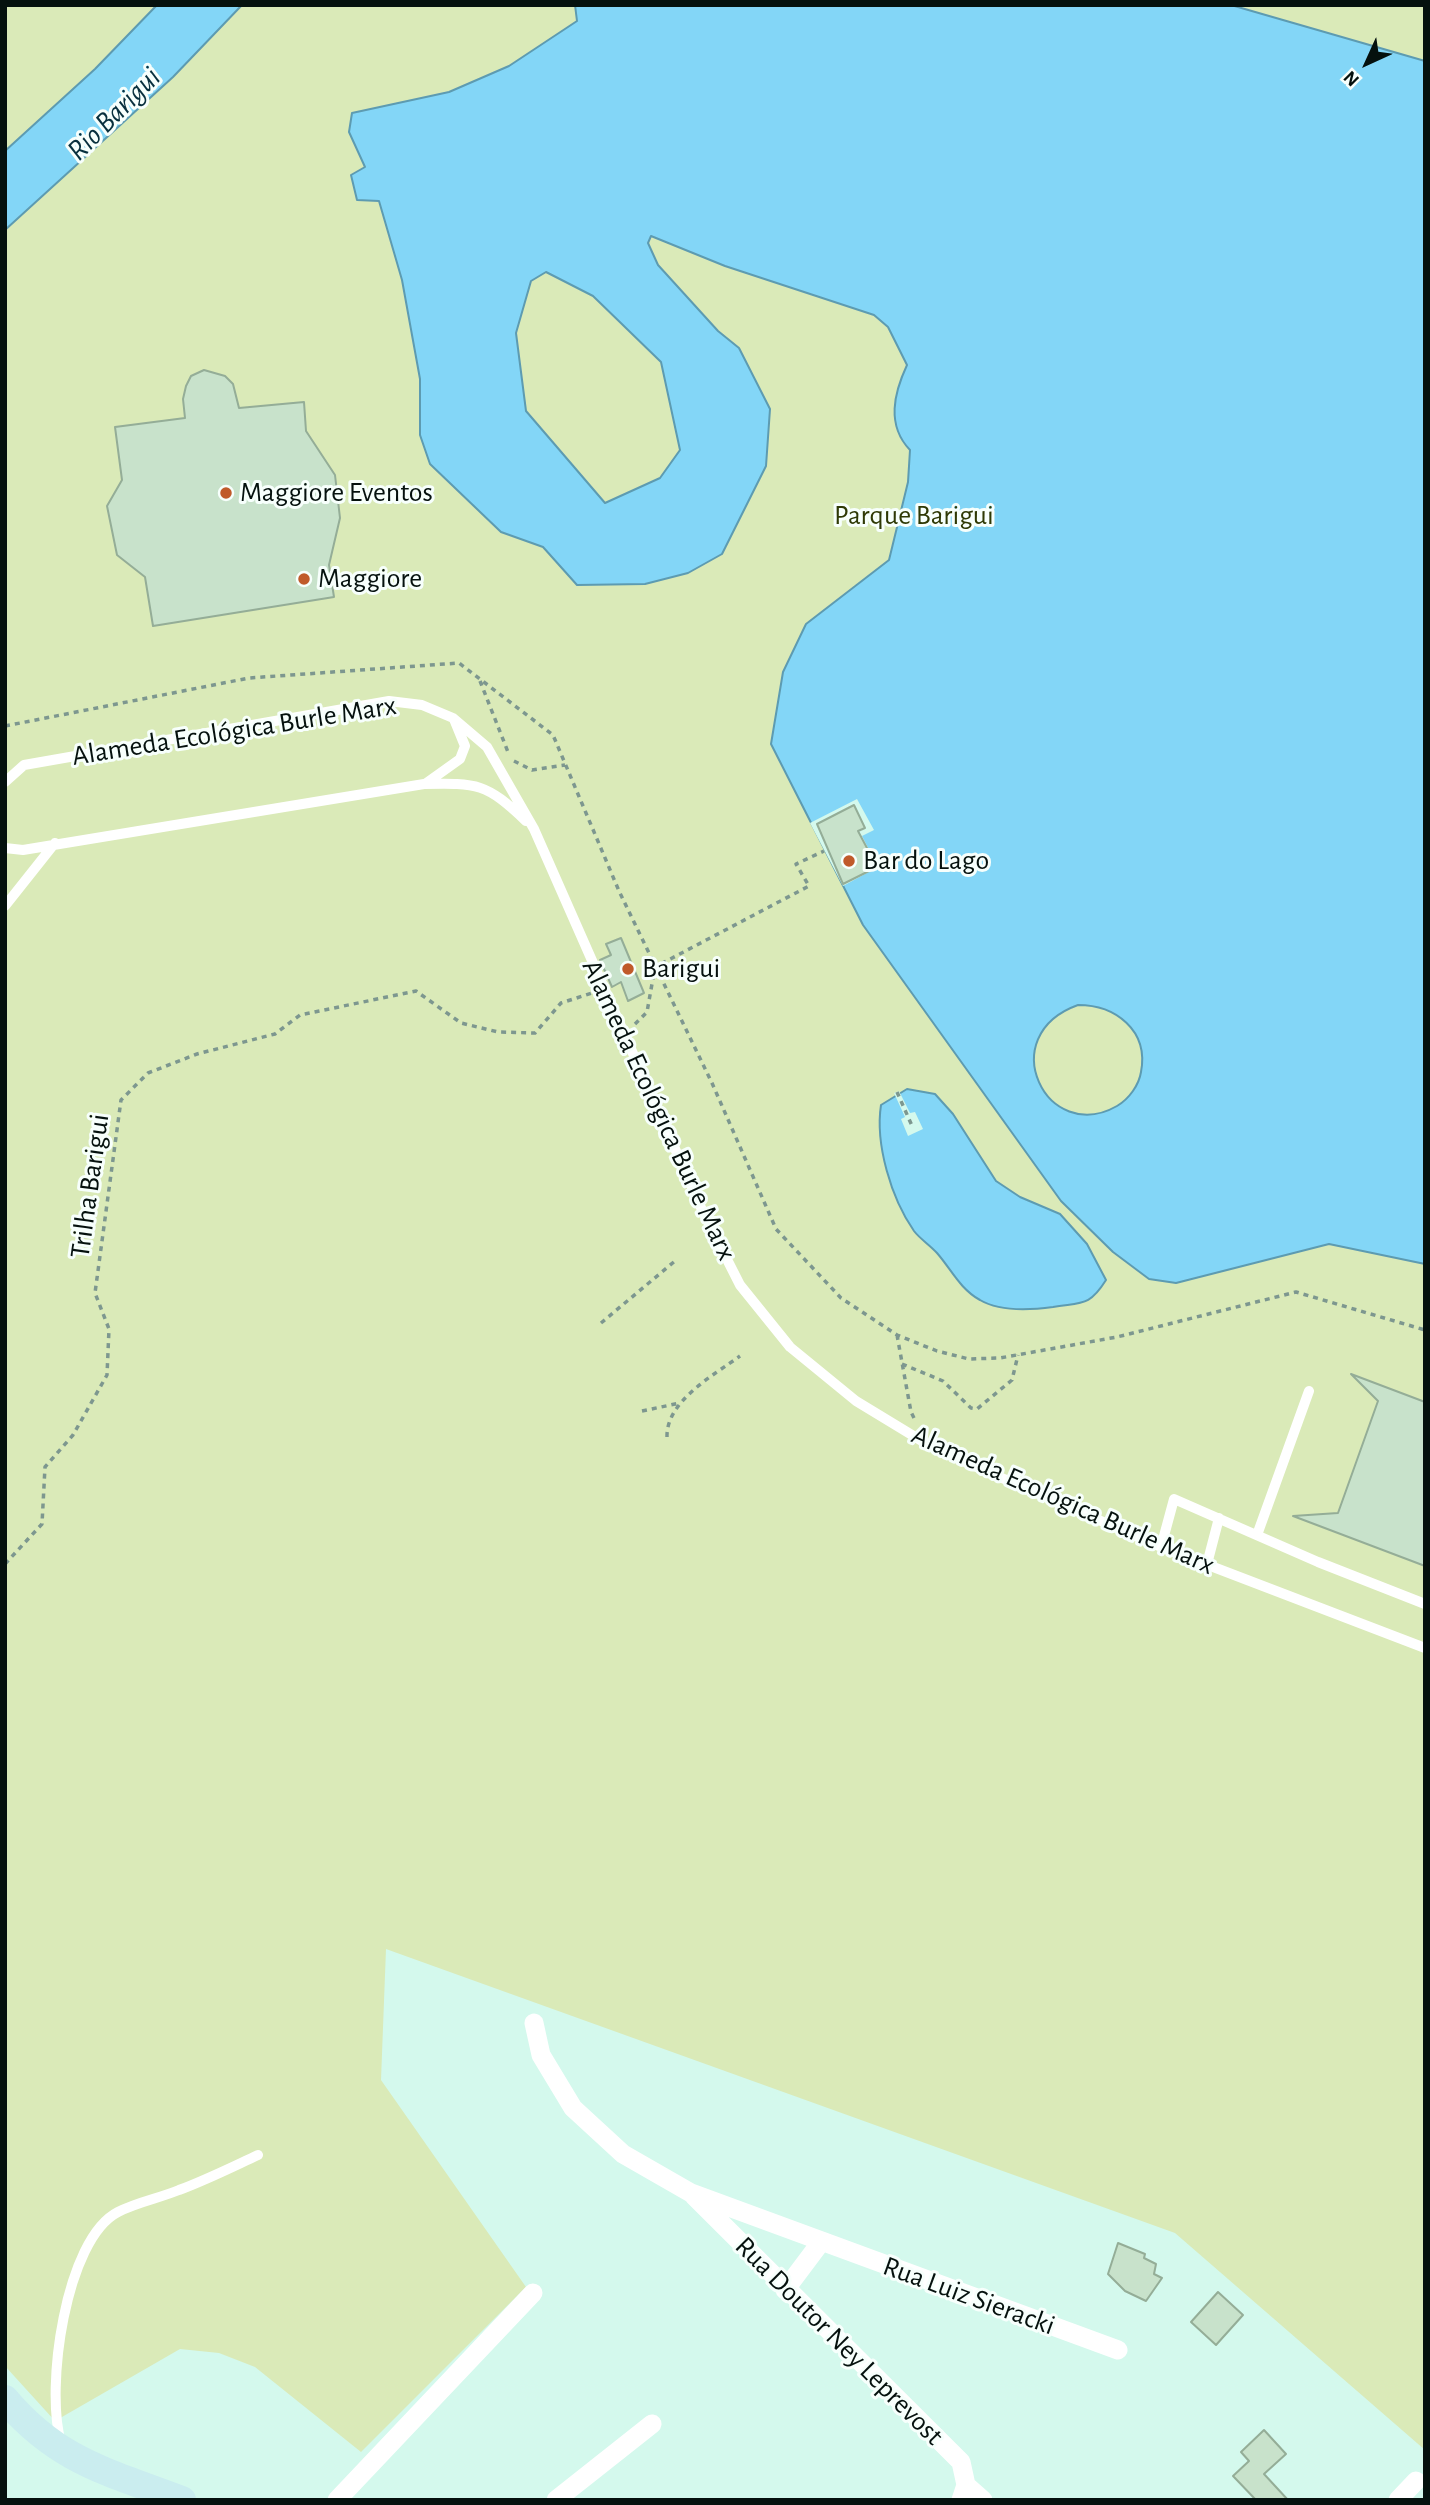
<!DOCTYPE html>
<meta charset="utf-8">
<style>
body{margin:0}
#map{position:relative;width:1430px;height:2505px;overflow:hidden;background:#d4f9ed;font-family:"Alegreya Sans",sans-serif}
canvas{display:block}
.frame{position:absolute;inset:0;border:7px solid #05110e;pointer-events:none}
.north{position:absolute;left:1332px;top:28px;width:70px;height:70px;-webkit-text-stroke:5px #f7fffc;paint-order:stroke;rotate:225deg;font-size:19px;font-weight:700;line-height:28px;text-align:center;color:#05110e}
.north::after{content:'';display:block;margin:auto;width:24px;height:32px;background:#05110e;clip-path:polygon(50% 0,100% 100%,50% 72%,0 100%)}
</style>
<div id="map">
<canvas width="1430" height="2505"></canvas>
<div class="frame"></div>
<div class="north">N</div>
</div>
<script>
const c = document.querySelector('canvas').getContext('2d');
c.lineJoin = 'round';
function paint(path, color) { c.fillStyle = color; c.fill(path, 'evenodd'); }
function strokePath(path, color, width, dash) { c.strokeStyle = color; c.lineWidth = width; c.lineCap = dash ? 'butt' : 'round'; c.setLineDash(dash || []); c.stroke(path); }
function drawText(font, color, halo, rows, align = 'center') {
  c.font = font + ' "Alegreya Sans",sans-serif'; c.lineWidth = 6; c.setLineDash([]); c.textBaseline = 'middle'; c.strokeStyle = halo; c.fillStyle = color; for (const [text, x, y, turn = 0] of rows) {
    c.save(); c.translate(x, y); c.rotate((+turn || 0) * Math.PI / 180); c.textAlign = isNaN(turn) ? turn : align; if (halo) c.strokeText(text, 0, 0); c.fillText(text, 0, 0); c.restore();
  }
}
paint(new Path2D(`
 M5 5H1425V2450L1175 2233 386 1949 381 2080 526 2287 361 2452 255 2367 219 2353 180 2349 55 2421 5 2366Z`), '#daeab8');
const water = new Path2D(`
 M157 5H242L173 77 5 230V151L95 69Z
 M575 5H1231L1425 61V1264L1329 1244 1176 1283 1149 1279 1113 1252 1061 1201 863 925 771 744 783 672 806 624 889 560 908 482 910 450C886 425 894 393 907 365L888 327 874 315 725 266 651 236 648 243 658 265 718 331 739 348 770 409 766 466 722 554 688 573 645 584 577 585 543 547 501 532 430 464 420 435V379L402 280 379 201 357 200 351 175 365 167 349 132 352 113 449 92 509 66 577 21ZM546 272 593 296 661 362 680 450 660 478 605 503 526 411 516 333 531 281ZM1078 1005C1115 1005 1149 1030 1141 1072 1139 1085 1129 1099 1117 1106 1047 1146 992 1036 1078 1005Z
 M907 1089 935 1094 953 1114 996 1181 1020 1197 1060 1214 1087 1244 1106 1280C1089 1307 1082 1302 1053 1307 1031 1310 1000 1312 980 1300 960 1289 951 1269 937 1253 930 1245 920 1239 914 1231 891 1198 875 1144 881 1105Z`);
paint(water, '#83d6f7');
strokePath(water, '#5d9bb1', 2);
paint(new Path2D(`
 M857 799 874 830 862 836 878 867 843 886 810 823Z
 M899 1091 910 1113 915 1112 923 1129 908 1136 901 1119 905 1117 894 1093Z`), '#d4f9ed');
const building = new Path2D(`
 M204 370 225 376 233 384 239 408 304 402 306 431 335 475 340 518 329 565 334 597 153 626 145 577 117 555 107 506 122 480 115 427 185 418 183 399 186 386 191 376Z
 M854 805 865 828 858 831 877 867 843 884 817 824Z
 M621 938 644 993 628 1001 621 982 612 987 600 960 611 955 606 944Z
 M1351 1374 1425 1402V1566L1293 1516 1338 1513 1378 1401Z
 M1118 2243 1145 2254 1144 2258 1156 2264 1154 2274 1162 2278 1146 2301 1125 2291 1108 2274Z
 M1218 2292 1243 2315 1216 2345 1191 2322Z
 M1264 2430 1286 2454 1264 2474 1288 2500H1256L1233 2476 1249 2461 1241 2452Z`);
paint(building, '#c8e2cb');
strokePath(building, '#94ad97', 2);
strokePath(new Path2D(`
 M480 681 508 752
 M5 726 249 678 459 663 553 735 619 891 712 1083 776 1229 841 1298 897 1335 937 1351 969 1359 1000 1358 1117 1337 1296 1292 1425 1330
 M514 761 532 770 565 765
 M635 1024 647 1012 655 967 809 886 796 864 824 851
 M897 1092 913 1128
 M601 1323 675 1261
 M897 1335 911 1412 914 1418
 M902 1364 943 1381 971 1408 977 1409 1012 1380 1018 1355
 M642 1411 680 1403
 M667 1437C666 1401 714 1375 740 1356
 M5 1564 42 1524 45 1467 73 1435 107 1375 109 1329 95 1293 121 1100 148 1073 197 1054 275 1034 300 1015 416 991 461 1023 498 1032 535 1033 561 1003 592 993`), '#7d978f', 3.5, [5, 5]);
strokePath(new Path2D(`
 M5 782 24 765 389 701 422 705 453 718 487 747 534 829 702 1210 740 1285 790 1347 856 1401 935 1449 1161 1547 1425 1648
 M425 784 460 759 465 746 454 719
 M5 848 23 850 424 784C478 783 486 783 526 821
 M5 906 55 843
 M1257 1535 1309 1391
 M1161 1547 1174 1499 1318 1562 1425 1604
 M1207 1564 1219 1518
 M61 2442C45 2390 65 2239 118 2212 137 2202 160 2198 179 2190 206 2180 232 2167 258 2155`), '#fff', 10);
strokePath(new Path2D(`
 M534 2023 541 2055 573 2108 623 2154 691 2193 1118 2350
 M694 2196 961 2462 966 2485 961 2500
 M785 2290 821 2242
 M966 2485 983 2500
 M337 2500 533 2293
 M556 2500 652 2424
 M1398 2500 1416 2481`), '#fff', 19);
strokePath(new Path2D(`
 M5 2399C58 2462 109 2472 182 2500`), '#caedef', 28);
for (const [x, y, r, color] of [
 [226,493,7,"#c05a2a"],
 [304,579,7,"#c05a2a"],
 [849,861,7,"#c05a2a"],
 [628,969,7,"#c05a2a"]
]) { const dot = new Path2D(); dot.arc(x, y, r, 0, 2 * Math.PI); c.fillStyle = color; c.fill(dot); strokePath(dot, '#f7fffc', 2.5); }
drawText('28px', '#05110e', '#f7fffc', [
 ["Maggiore Eventos",240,493],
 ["Maggiore",318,579],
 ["Bar do Lago",863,861],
 ["Barigui",642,969]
], 'left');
drawText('28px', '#2e3905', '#f7fffc', [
 ["Parque Barigui",914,516]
]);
drawText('28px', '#05110e', '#f7fffc', [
 ["Alameda Ecológica Burle Marx",234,731,-9],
 ["Alameda Ecológica Burle Marx",659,1110,65],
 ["Trilha Barigui",90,1186,-82],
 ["Alameda Ecológica Burle Marx",1063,1500,24],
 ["Rua Luiz Sieracki",969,2296,20],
 ["Rua Doutor Ney Leprevost",839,2341,45]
]);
drawText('italic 30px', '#08303e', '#f7fffc', [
 ["Rio Barigui",114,114,-45]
]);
</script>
